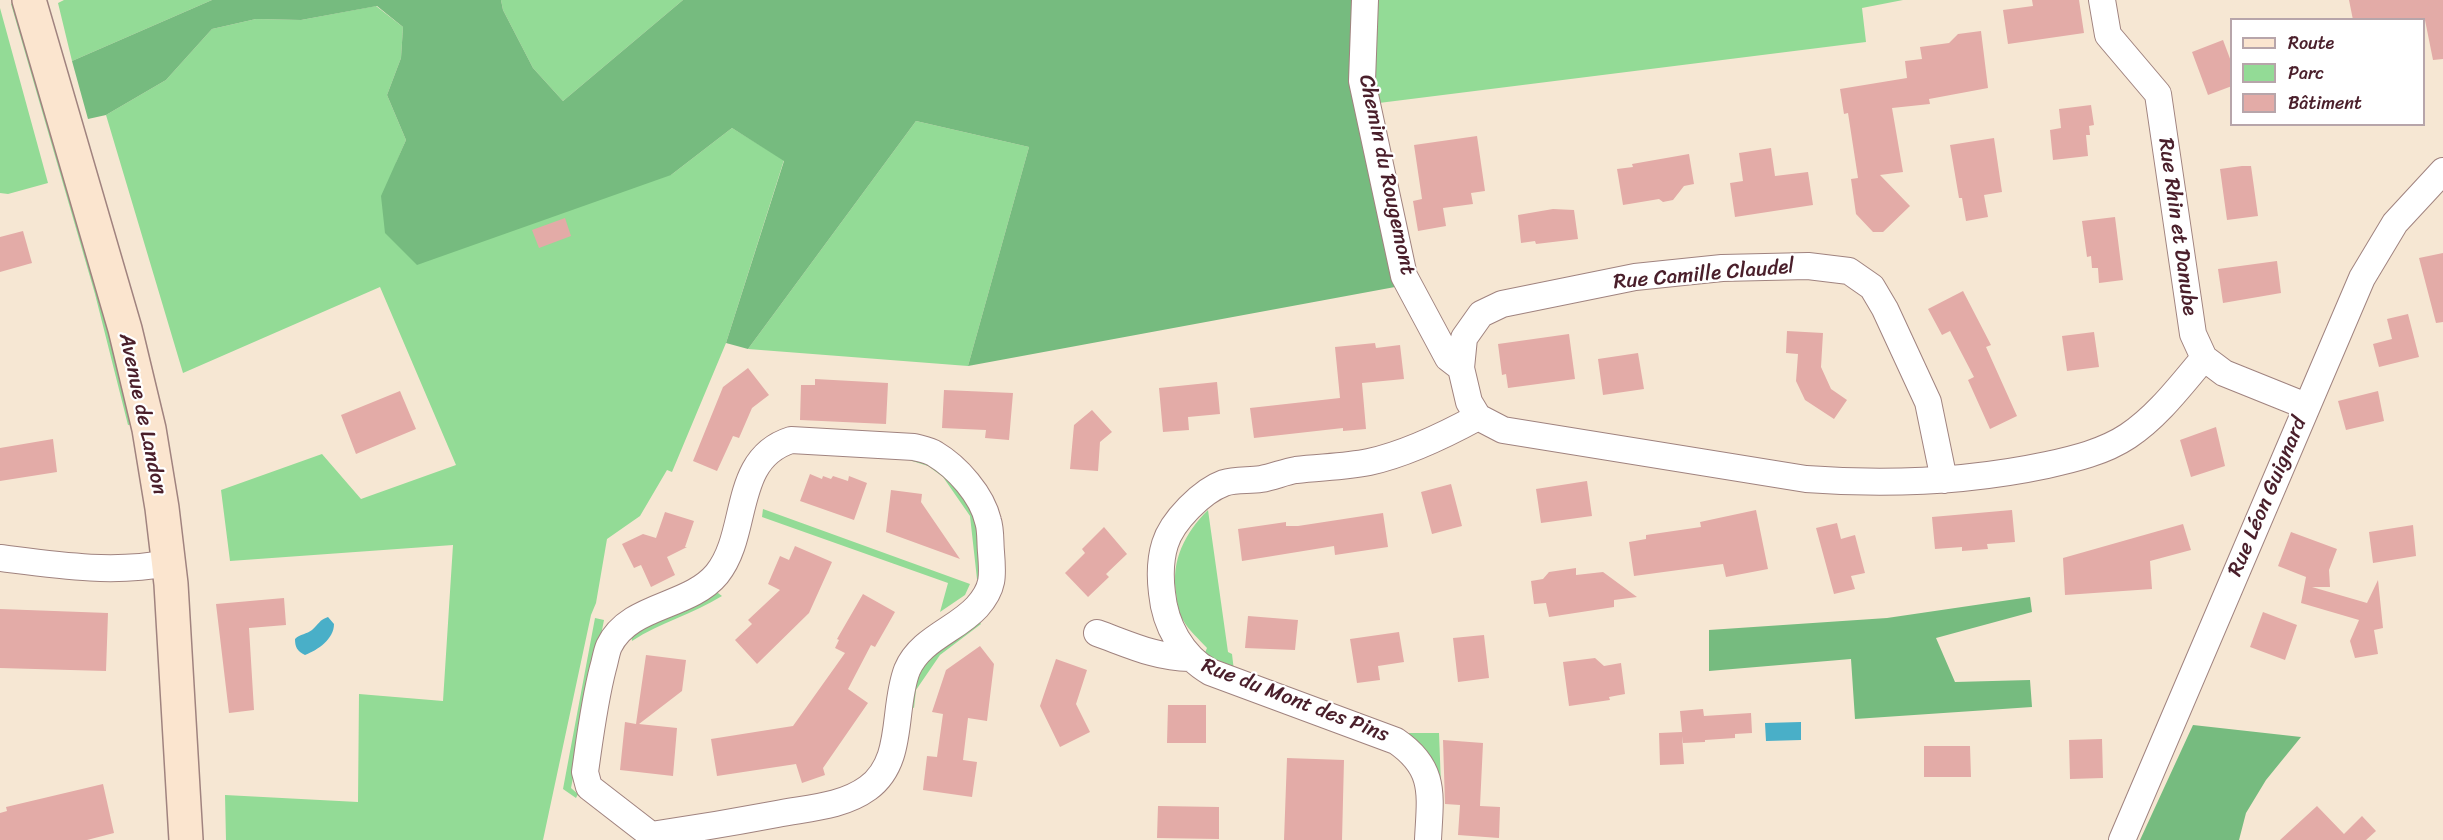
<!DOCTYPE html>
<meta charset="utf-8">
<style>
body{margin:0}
#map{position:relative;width:2443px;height:840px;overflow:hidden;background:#f6e7d3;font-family:Sriracha,sans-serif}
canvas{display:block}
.legend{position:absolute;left:2230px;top:18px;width:195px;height:108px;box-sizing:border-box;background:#fff;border:2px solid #b7a5aa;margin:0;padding:8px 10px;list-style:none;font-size:18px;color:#4a1f2b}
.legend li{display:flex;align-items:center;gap:12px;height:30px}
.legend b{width:30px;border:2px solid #b7a5aa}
</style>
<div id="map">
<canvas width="2443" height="840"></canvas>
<ul class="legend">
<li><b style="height:8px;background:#fbe5cf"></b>Route</li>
<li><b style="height:16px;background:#93db96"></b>Parc</li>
<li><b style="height:16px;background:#e3aba7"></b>Bâtiment</li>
</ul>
</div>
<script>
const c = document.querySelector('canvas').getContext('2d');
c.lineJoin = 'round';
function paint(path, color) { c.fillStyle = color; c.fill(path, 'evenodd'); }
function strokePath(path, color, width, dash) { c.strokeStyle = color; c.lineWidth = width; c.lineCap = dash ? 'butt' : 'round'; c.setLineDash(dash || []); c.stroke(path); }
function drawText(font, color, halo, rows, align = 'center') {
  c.font = font + ' Sriracha,sans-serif'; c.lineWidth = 4.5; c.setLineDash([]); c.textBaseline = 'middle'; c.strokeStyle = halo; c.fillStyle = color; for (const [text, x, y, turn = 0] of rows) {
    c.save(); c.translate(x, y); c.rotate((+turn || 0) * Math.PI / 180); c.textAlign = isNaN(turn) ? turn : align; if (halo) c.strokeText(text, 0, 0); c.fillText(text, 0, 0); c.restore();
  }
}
paint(new Path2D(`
 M64 0H212L72 61 58 3Z
 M501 0H683L563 101 533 68 503 10Z
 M1362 0H1903L1862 8 1866 42 1363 105Z
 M16 2 111 327 134 424 128 425 95 294 11 4Z
 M376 6 403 27 401 58 387 95 406 140 396 163 671 175 732 128 784 160 726 343 672 472 667 470 640 516 607 539 596 603 591 615 543 840H226L225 795 358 802 359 694 443 701 453 545 230 561 221 490 322 454 361 499 456 465 380 287 183 373 106 115 166 80 212 29 256 19 301 20Z
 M0 8 48 183 8 194 0 193Z
 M916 121 1029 147 968 366 748 349Z
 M909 452 949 474 977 518 984 579H977L970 516 943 477 928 466 906 459Z
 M763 509 970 584 965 595 940 612 948 583 762 517Z
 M1208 510 1228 652 1232 654 1234 671 1204 655 1207 648C1199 639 1189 631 1183 620 1178 612 1177 602 1176 593 1171 560 1185 533 1208 510Z
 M714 590 722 596C693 614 661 622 632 641L631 633Z
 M595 618 604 620 571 788 578 794 576 798 563 789Z
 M977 618 981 624 940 655 916 690 914 708 907 705 913 681 935 649Z
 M1408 733H1439L1441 785 1428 754Z`), '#93db96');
paint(new Path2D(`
 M212 0H501L503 10 533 68 563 101 683 0H1362L1363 105 1395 287 968 366 1029 147 916 121 748 349 726 343 784 161 732 128 671 175 417 265 385 233 381 196 406 140 387 95 401 58 403 27 377 6 301 20 256 19 212 29 166 80 106 115 88 119 72 61Z
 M2030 597 2032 612 1936 638 1955 682 2030 680 2032 707 1855 719 1851 659 1709 671V630L1887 618Z
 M2193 725 2301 737 2266 780 2246 813 2239 840H2140Z`), '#76bb7f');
paint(new Path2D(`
 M328 617 334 624C334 639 318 650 305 655 297 651 295 647 295 639 300 634 307 634 312 630 319 624 319 620 328 617Z
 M1801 722V740L1766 741 1765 723Z`), '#49afc8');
paint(new Path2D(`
 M2032 0H2079L2084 33 2008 44 2003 10 2033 6Z
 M2349 0H2443V59L2433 60 2425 20H2353Z
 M1981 31 1988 88 1929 99 1930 104 1892 108 1903 172 1880 175 1910 206 1883 232H1873L1856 214 1851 179 1858 178 1848 113 1844 114 1840 89 1907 78 1905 61 1922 59 1920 47 1949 43 1958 34Z
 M2223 40 2232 64V86L2208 95 2192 52Z
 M2091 105 2094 125 2089 126 2090 135H2086L2088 156 2053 160 2050 130 2061 128 2059 109Z
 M1477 136 1485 191 1471 193 1473 204 1443 208 1446 226 1418 231 1413 201 1422 199 1414 145Z
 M1994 138 2002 192 1984 195 1988 217 1966 221 1962 198H1959L1950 145Z
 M1771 148 1775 176 1808 172 1813 205 1735 217 1730 183 1743 181 1739 153Z
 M1689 154 1694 184 1684 186 1673 200 1663 202 1659 199 1623 205 1617 169 1633 167 1632 164Z
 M2242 166H2251L2258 216 2227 220 2220 169Z
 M1553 209 1574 210 1578 239 1536 244 1535 241 1521 243 1518 215Z
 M2115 217 2123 280 2099 283 2098 268H2092L2091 256 2087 257 2082 221Z
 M565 218 571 236 539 248 532 230Z
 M23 231 32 263 0 272V237Z
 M2443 253V322L2436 323 2419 258Z
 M2277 261 2281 293 2223 303 2218 269Z
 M1963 291 1991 345 1986 347 2017 416 1990 429 1968 380 1974 377 1950 331 1942 335 1928 309Z
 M2408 314 2419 357 2379 367 2373 344 2392 339 2387 319Z
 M1787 331 1823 333 1821 367 1831 389 1847 400 1834 419 1805 400 1796 381 1798 354 1786 353Z
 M2094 332 2099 367 2067 371 2062 336Z
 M1569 334 1575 379 1508 388 1506 374 1502 375 1498 344Z
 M1375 343 1376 348 1400 345 1404 379 1362 383 1366 429 1343 431V428L1254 438 1250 408 1340 398 1335 347Z
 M1638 353 1644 389 1603 395 1598 359Z
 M748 368 769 395 752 408 739 438 733 436 717 471 693 461 723 387Z
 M815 379 888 383 886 424 800 420 801 385H815Z
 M1217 382 1220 414 1188 417 1189 430 1163 432 1159 388Z
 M944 390 1013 393 1009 440 985 438 986 430 942 428Z
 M400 391 416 429 356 454 341 415Z
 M2378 391 2384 421 2346 430 2338 401Z
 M1092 410 1112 432 1100 442 1098 471 1070 469 1074 425Z
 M2216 427 2225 466 2191 477 2180 440Z
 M53 439 57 472 0 481V448Z
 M810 474 822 479 823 476 831 479 833 476 848 481 849 476 867 483 854 520 800 501Z
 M1587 481 1592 516 1541 523 1536 489Z
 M1451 484 1462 526 1432 534 1421 492Z
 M891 490 922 494 921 502 960 559 886 532Z
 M1756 510 1768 569 1726 577 1723 564 1634 576 1629 542 1646 539V535L1701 527 1700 522Z
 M2012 510 2015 542 1987 544 1988 549 1962 551V547L1935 549 1932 517Z
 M665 512 694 521 685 547H687L667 557 675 575 651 587 641 565 634 568 622 544 643 534 656 538Z
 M1383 513 1388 547 1335 555 1334 546 1242 561 1238 529 1286 522V526H1298Z
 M1837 523 1841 539 1855 535 1865 573 1851 576 1855 589 1834 594 1816 528Z
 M2183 524 2191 550 2150 561 2152 589 2065 595 2063 558Z
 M2413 525 2416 556 2373 563 2369 532Z
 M1104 527 1127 554 1106 574 1109 577 1088 597 1065 573 1085 553 1082 549Z
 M2291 532 2337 549 2329 570 2330 587H2312L2367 603 2378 580 2383 628 2374 630 2378 654 2355 658 2350 641 2359 620 2301 603 2306 577 2278 566Z
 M795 546 832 562 809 613 757 664 735 640 752 624 748 620 780 590 768 584 780 556 789 560Z
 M1576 568V575L1603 572 1637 597 1614 600V607L1549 617 1546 603 1534 604 1531 581 1543 579 1549 572Z
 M863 594 895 612 875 647 871 645 848 689 868 703 823 768 825 775 802 783 796 764 717 776 711 739 793 726 845 653 835 648 839 640 837 639Z
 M284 598 286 625 249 628 254 710 229 713 216 604Z
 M0 609 108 613 106 671 0 668Z
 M2263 612 2297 625 2285 660 2250 647Z
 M1248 616 1298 620 1295 650 1245 648Z
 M1399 632 1404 662 1378 666 1380 680 1357 683 1350 639Z
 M1484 635 1489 678 1458 682 1453 638Z
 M980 646 994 664 987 721 968 718 963 760 977 762 972 797 923 790 927 756 937 757 943 714 932 712 946 670Z
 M646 655 686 660 682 691 639 724 677 728 673 776 620 770 625 722 636 724Z
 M1595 658 1604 666 1621 663 1625 694 1609 697 1610 700 1569 706 1563 662Z
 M1056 659 1087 670 1076 704 1090 732 1060 747 1040 706Z
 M1168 705H1206V743H1167Z
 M1703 709 1704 716 1751 713 1752 733 1735 734V738L1705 740V742L1683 743 1682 736 1684 764 1660 765 1659 733 1682 732 1680 711Z
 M2102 739 2103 778 2070 779 2069 740Z
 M1443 740 1483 743 1480 806 1500 807 1499 838 1458 835 1460 805 1445 804Z
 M1924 746H1970L1971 777H1924Z
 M1287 758 1344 760 1342 840H1284Z
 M103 784 114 833 87 840H0V813L7 811 6 807Z
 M1158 806 1219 807V839L1157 838Z
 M2317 806 2344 834 2362 816 2376 831 2366 840H2280Z`), '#e3aba7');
const street = new Path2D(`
 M1365 0 1362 81 1404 276 1448 358 1461 368
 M2102 0 2108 35 2158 94 2193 334 2204 358 2224 373 2306 406
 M791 440 914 447C921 449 929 450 935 454 957 467 982 495 988 521 991 530 990 542 991 552 993 576 994 588 977 607 956 630 920 639 907 670 892 709 905 761 868 788 842 807 807 808 777 814 735 822 693 829 651 835L589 787 585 772C590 737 594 703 603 668 605 662 606 653 609 646 629 604 689 608 717 574 750 533 731 459 791 440Z
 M1944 480 1928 402 1885 309 1872 287 1849 271 1808 266 1722 268 1635 277 1502 304 1481 314 1464 338 1461 368 1469 402 1478 417 1503 430 1806 479C1887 485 1967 482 2047 465 2074 459 2104 452 2128 436 2158 416 2181 385 2204 358
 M0 558C55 565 112 574 168 563
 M1097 633C1128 644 1157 658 1189 658
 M1428 840C1430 796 1437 769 1396 741L1210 672C1182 656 1165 625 1162 593 1160 577 1160 560 1165 544 1172 521 1202 491 1224 483 1236 479 1249 481 1261 479 1273 477 1284 472 1296 470 1320 467 1345 467 1369 462 1406 454 1445 435 1478 417
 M2122 840 2362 278 2395 223 2443 171`);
const secondary = new Path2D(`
 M29 0 125 329 149 429 162 508 171 584 186 840`);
strokePath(street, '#a0837f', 28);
strokePath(secondary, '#a0837f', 36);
strokePath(street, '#fff', 26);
strokePath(secondary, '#fbe5cf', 33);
drawText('21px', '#4a1f2b', '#fff', [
 ["Chemin du Rougemont",1386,175,78],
 ["Rue Rhin et Danube",2177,227,82],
 ["Rue Camille Claudel",1704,275,-5],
 ["Avenue de Landon",142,414,78],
 ["Rue Léon Guignard",2268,497,-67],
 ["Rue du Mont des Pins",1295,701,21]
]);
</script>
